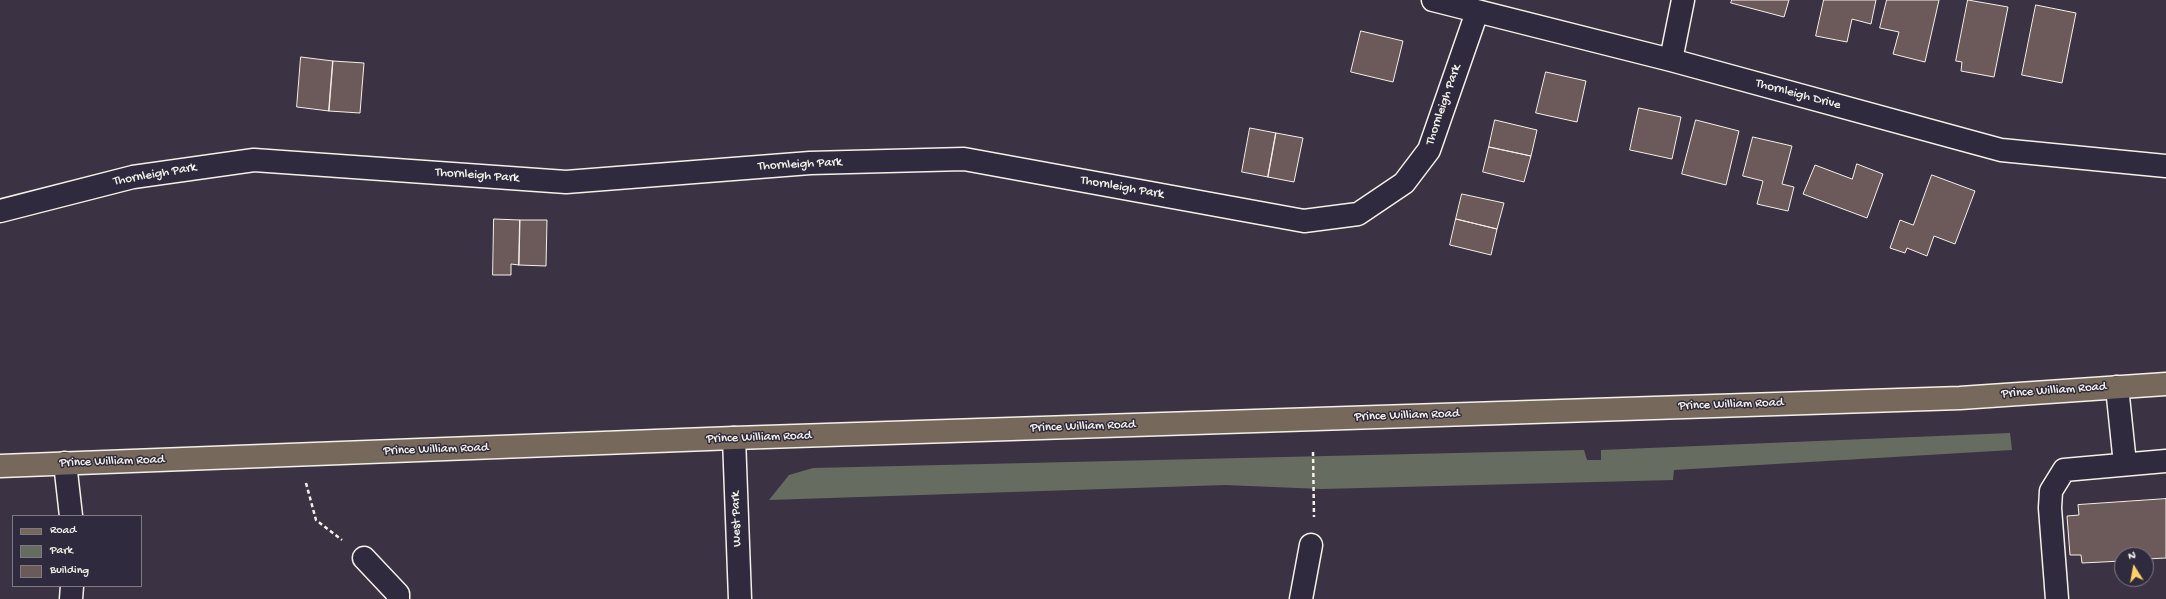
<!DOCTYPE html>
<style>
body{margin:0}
#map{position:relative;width:2166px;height:599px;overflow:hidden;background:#3b3343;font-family:"Gochi Hand",sans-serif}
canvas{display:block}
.legend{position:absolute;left:12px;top:515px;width:130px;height:72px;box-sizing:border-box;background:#2f2a3d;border:1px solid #7e7a81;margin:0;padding:5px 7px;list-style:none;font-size:12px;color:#f4f1e8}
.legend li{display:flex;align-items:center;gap:8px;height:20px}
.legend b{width:20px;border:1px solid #7e7a81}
.north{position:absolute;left:2114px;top:547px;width:40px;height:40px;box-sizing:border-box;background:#2f2a3d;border:1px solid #7e7a81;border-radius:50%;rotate:349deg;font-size:11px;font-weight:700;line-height:16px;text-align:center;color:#f4f1e8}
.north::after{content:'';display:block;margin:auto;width:14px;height:18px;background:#ffd166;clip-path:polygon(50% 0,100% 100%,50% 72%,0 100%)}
</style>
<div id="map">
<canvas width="2166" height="599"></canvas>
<ul class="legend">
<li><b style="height:5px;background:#76695c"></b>Road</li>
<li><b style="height:11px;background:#666d60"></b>Park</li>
<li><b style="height:11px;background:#6c5959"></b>Building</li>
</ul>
<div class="north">N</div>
</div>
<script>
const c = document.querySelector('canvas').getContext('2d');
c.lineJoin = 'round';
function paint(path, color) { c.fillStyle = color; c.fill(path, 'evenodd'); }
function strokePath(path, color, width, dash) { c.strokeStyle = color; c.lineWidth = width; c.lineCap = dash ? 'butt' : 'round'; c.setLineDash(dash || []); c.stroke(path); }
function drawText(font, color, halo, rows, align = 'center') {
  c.font = font + ' "Gochi Hand",sans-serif'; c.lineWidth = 3; c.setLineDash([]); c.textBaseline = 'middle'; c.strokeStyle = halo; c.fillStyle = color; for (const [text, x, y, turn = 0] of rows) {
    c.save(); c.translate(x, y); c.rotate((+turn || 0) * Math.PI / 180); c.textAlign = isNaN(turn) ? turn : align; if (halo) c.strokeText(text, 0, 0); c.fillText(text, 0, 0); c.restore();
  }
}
paint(new Path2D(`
 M2010 433 2012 450 1674 470 1673 480 1322 489 1225 485 769 500 789 475 813 468 1584 450 1587 460H1601V450Z`), '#666d60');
const building = new Path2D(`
 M1732 0H1789L1784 17 1731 3Z
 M1824 0H1876L1871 24 1852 19 1847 42 1816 36Z
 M1887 0H1939L1925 62 1893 54 1899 32 1880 28Z
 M1968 0 2008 7 1994 77 1961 71 1962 62 1956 61Z
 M2036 5 2076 13 2062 83 2022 75Z
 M1361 31 1403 41 1393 82 1351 72Z
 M301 57 333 61 329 111 297 107Z
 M333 61 364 63 360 113 329 111Z
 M1546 72 1586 81 1577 122 1536 113Z
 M1639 108 1681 117 1672 159 1630 150Z
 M1495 120 1537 130 1531 156 1489 147Z
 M1696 120 1739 131 1726 185 1682 174Z
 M1250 128 1276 133 1268 177 1242 172Z
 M1276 133 1303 138 1294 182 1268 177Z
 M1753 137 1792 146 1782 184 1794 187 1788 211 1757 204 1763 181 1743 176Z
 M1489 147 1531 156 1524 182 1483 172Z
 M1857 164 1883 174 1867 218 1803 194 1815 165 1852 179Z
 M1932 175 1975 191 1955 244 1934 236 1927 256 1907 248 1905 253 1890 248 1900 220 1913 225Z
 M1462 194 1504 203 1497 229 1456 219Z
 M494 219 520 220 519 265 511 264V275H493Z
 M1456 219 1497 229 1491 255 1450 245Z
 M520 220H547L546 266 519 265Z
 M2166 499V558L2146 559V555H2122V561L2082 563 2081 555H2070L2067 516 2079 515 2078 505Z`);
paint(building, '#6c5959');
strokePath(building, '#f4f1e8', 1);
const minor = new Path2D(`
 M1433 0 1671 60 2001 150 2166 166
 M1671 60 1683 0
 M0 211 133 177 254 160 566 182 810 163 964 159 1304 221 1358 214 1404 183 1429 150 1477 12
 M2117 387 2125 464
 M734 438 740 599
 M65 463 71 516
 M364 558 398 594V599
 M71 599 72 586
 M1301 599 1311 545
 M2057 599 2050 508 2051 491 2064 470 2166 461`);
const major = new Path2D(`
 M0 466 734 438 1960 398 2166 384`);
strokePath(minor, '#f4f1e8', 25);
strokePath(major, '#f4f1e8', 25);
strokePath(new Path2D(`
 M1313 452 1314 517
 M306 483 316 520 342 540`), '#f4f1e8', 2.5, [4, 3]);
strokePath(minor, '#2f2a3d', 22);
strokePath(major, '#76695c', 22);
drawText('13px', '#f4f1e8', '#2f2a3d', [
 ["Thornleigh Drive",1798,95,15],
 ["Thornleigh Park",1444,105,-71],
 ["Thornleigh Park",800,165,-3],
 ["Thornleigh Park",155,175,-10],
 ["Thornleigh Park",477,176,4],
 ["Thornleigh Park",1122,188,10],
 ["Prince William Road",2054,391,-4],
 ["Prince William Road",1731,405,-2],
 ["Prince William Road",1407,416,-2],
 ["Prince William Road",1083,427,-2],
 ["Prince William Road",759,438,-2],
 ["Prince William Road",436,450,-2],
 ["Prince William Road",112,462,-2],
 ["West Park",737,519,-92]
]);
</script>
